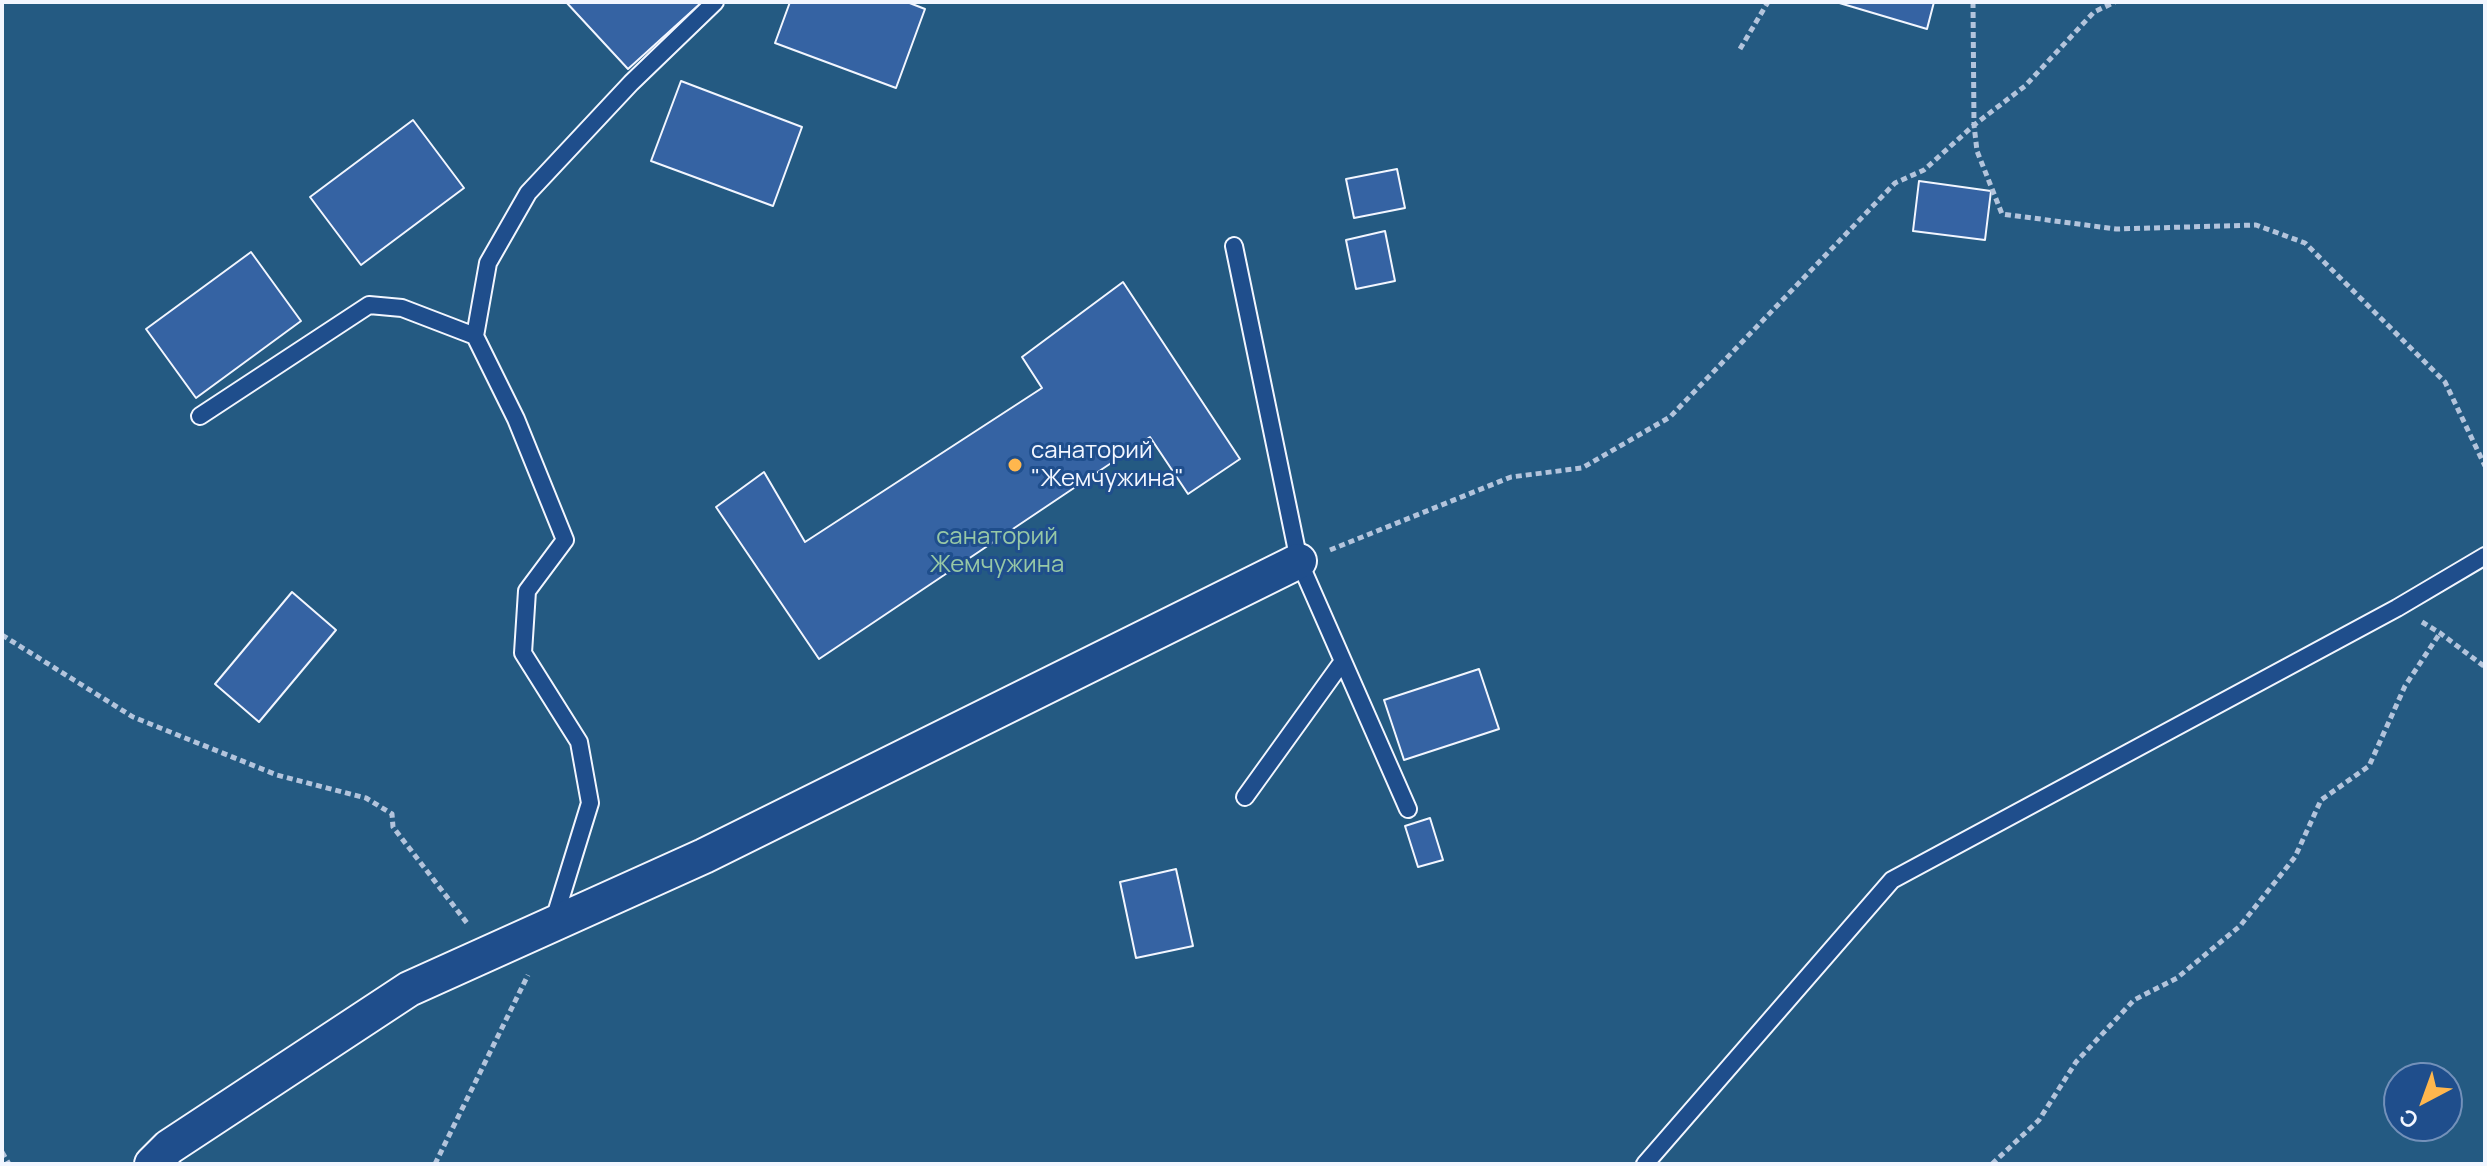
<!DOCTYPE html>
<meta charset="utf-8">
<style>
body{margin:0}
#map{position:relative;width:2487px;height:1166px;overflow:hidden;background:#1f4e8c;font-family:Manrope,sans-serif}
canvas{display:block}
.frame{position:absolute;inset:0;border:4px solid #f2f6ff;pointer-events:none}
.north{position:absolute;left:2383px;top:1062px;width:80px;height:80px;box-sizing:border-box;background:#1f4e8c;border:2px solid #7391ba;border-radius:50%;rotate:221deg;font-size:22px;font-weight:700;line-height:32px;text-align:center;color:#f2f6ff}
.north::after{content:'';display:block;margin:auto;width:28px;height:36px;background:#ffb74d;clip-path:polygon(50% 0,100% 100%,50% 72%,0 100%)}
</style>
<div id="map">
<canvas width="2487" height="1166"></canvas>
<div class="frame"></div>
<div class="north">С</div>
</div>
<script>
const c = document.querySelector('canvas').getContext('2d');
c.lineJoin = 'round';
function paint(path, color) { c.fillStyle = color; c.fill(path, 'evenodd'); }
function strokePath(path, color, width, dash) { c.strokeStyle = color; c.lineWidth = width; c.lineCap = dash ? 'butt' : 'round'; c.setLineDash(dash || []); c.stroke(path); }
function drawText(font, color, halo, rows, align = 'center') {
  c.font = font + ' Manrope,sans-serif'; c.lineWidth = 6; c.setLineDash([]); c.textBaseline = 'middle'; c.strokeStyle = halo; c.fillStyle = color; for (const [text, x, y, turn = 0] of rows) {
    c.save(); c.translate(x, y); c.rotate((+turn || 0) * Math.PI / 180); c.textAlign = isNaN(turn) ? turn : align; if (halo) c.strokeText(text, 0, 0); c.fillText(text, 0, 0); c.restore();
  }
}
const green = new Path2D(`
 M2 2H2485V1164H2ZM2399 1078H2447V1126H2399Z`);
paint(green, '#245a82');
strokePath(green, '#a8bbd7', 2);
const building = new Path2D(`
 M566 2H702L628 69Z
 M790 2H907L925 9 896 88 775 43Z
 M1836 2H1934L1927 29Z
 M681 81 802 127 773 206 651 161Z
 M413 120 464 188 361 265 310 197Z
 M1397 169 1405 208 1354 218 1346 179Z
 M1919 181 1991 191 1985 240 1913 231Z
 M1385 231 1395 281 1356 289 1346 240Z
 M251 252 301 321 196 398 146 329Z
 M1123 282 1240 459 1188 494 1150 437 819 659 716 507 764 472 805 542 1042 388 1022 357Z
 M292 592 336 630 259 722 215 684Z
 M1479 669 1499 729 1404 760 1384 700Z
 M1430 818 1443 860 1418 867 1405 826Z
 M1176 869 1193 946 1136 958 1120 882Z`);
paint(building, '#3563a3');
strokePath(building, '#f2f6ff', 2);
const lane = new Path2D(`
 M1234 246 1299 561 1408 809
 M200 416 369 305 402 308 475 336
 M1245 797 1343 661
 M553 923 590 803 579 742 523 653 527 591 565 540 516 419 475 336 488 263 528 193 631 83 715 2
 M1645 1164 1892 880 2397 608 2485 556`);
const street = new Path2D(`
 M152 1164 169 1147 409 989 704 856 1299 561`);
strokePath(lane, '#f2f6ff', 20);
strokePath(street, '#f2f6ff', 38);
strokePath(new Path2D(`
 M1973 2 1974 125 1977 151 2002 214 2116 229 2256 225 2305 243 2445 382 2485 466
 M1740 49 1768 2
 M1330 550 1511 477 1582 468 1670 417 1895 183 1924 170 1974 125 2025 86 2094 12 2115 2
 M2422 622 2440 633 2485 667
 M2 635 133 717 277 775 366 798 392 814 393 827 467 923
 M2 1152 9 1164
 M435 1164 528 975
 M1992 1164 2039 1120 2076 1062 2134 1000 2177 978 2240 926 2295 857 2321 800 2369 766 2405 686 2440 633`), '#b3c4dc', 5, [6, 4]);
strokePath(lane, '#1f4e8c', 16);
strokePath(street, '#1f4e8c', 34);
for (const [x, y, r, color] of [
 [1015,465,8,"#ffb74d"]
]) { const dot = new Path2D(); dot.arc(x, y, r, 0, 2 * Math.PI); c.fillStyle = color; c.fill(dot); strokePath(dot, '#1f4e8c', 3); }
drawText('24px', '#f2f6ff', '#1f4e8c', [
 ["санаторий",1031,451],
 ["\"Жемчужина\"",1031,479]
], 'left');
drawText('24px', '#97c8a6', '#1f4e8c', [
 ["санаторий",997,537],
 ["Жемчужина",997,565]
]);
</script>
